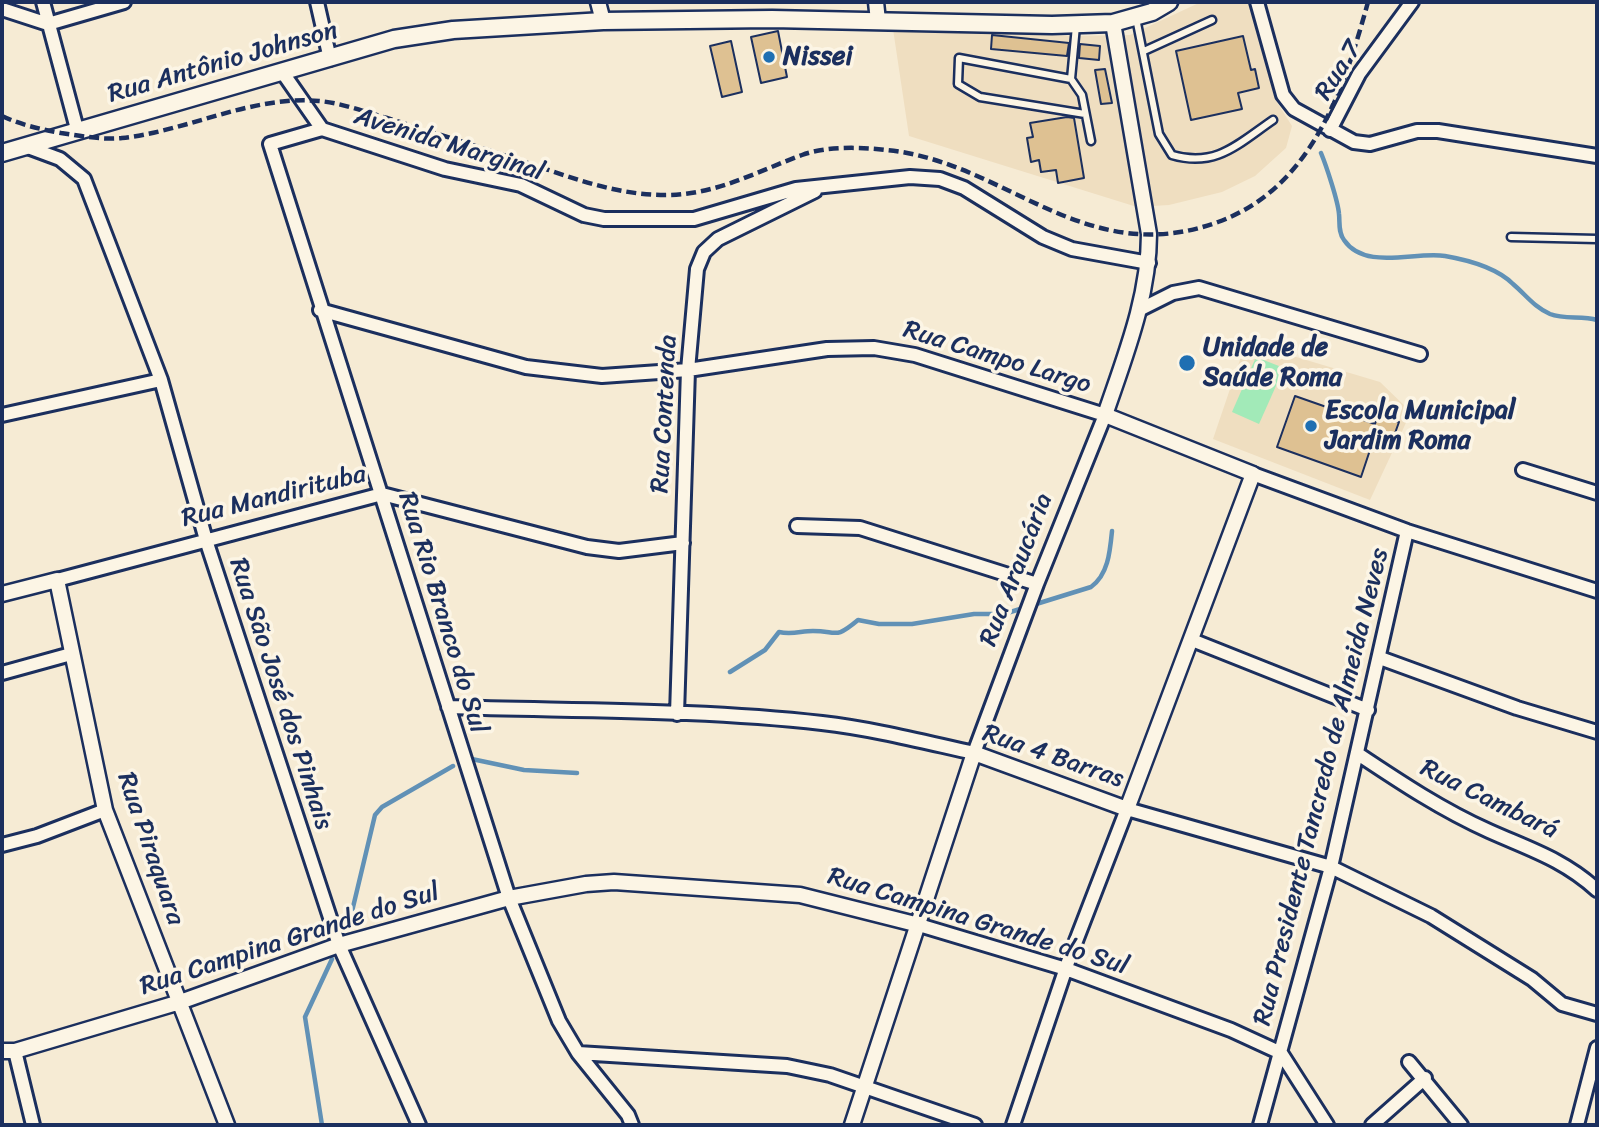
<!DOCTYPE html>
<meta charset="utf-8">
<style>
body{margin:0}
#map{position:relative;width:1599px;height:1127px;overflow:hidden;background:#f6ebd4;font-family:Sriracha,sans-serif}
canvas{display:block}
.frame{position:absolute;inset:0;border:4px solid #1b2f5e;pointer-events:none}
</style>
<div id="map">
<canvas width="1599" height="1127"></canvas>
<div class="frame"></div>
</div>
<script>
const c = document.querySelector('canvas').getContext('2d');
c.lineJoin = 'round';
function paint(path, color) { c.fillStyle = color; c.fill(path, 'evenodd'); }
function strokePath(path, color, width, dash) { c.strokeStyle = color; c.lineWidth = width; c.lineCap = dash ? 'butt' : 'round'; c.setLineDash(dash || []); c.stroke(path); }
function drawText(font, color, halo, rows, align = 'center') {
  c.font = font + ' Sriracha,sans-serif'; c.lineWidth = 7; c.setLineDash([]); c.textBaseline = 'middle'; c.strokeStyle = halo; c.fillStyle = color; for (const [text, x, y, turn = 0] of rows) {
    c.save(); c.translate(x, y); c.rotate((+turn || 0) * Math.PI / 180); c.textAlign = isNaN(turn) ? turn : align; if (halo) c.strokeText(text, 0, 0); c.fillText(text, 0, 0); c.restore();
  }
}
paint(new Path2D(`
 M1201 2H1250L1275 99 1292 126 1286 148 1255 176 1222 192 1169 205 1137 207 909 136 893 29 1075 36 1130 35Z
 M1246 342 1380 382 1411 412 1370 500 1213 439Z`), '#efdec0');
paint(new Path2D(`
 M1256 357 1284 368 1259 424 1232 412Z`), '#a2eab8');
strokePath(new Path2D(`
 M1321 153C1326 165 1338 201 1339 214 1340 223 1338 232 1344 240 1365 271 1415 251 1445 256 1468 260 1496 267 1513 284 1526 295 1534 307 1550 314 1565 320 1582 315 1597 320
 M730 672 765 650 779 632C792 635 801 631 813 631 838 631 834 640 858 620L879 624H912L974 614H1004L1091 587C1108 575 1110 552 1112 531
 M467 758 524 770 577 773
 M349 924 375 815 382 807 453 766
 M322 1125 305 1017 332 959`), '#6191b6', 4.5);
const building = new Path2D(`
 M778 31 787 77 761 83 751 37Z
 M992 35 1069 43 1067 56 991 49Z
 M1243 36 1251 70 1255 69 1259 88 1238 93 1242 109 1191 120 1176 51Z
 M731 41 742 92 722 97 710 46Z
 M1080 44 1100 46 1099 60 1079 58Z
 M1105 69 1112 103 1101 104 1095 70Z
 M1067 117 1074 118 1084 178 1058 183 1056 170 1041 172 1039 160 1031 162 1027 138 1033 137 1030 123Z
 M1295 396 1375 424 1378 415 1399 422 1389 450 1372 444 1361 477 1277 447Z`);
paint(building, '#dec192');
strokePath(building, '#1b2f5e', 2);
const service = new Path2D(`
 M1136 18 1159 134 1172 155C1216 168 1238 144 1273 120
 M1076 26 1071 79 1082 95 1091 141
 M1144 51 1212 20
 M1071 79 959 58 958 84 980 97 1085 114
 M1511 237 1597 239`);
const minor = new Path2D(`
 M43 2 77 129
 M317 2 330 59
 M1257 2 1283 95 1294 109 1354 142 1370 144 1417 131H1438L1597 156
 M2 9 48 24 124 2
 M283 73 322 129 445 169 521 185 584 215 604 219H694L796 189 910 177 940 179 964 188 1043 237 1072 249 1149 263
 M322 129 270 144 509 898 559 1021 578 1053 628 1115 632 1125
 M1330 130 1359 74 1412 2
 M25 146 60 159 84 179 161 380 206 540 339 945 419 1125
 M320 310 526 367 602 376 688 370 827 349 874 348 915 355 1105 415 1037 584 974 753C924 742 874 729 822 723 699 709 572 711 448 707
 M1139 310 1173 293 1199 288 1420 354
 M2 415 161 380
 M1523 470 1597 493
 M1253 474 1407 531 1597 591
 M797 526 860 528 1037 584
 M57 580 382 494 587 547 619 551 683 543
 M1192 640 1368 710
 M1380 658 1517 708 1597 732
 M2 673 71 654
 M677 714 688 370 697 269 704 252 718 239 815 191
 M1358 754C1400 782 1442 810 1489 831 1529 849 1563 859 1597 890
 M2 845 37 836 105 810
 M919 925 1066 969 1231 1030 1281 1053 1327 1125
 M15 1051 33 1125
 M578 1053 787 1066 830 1075 975 1125
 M1409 1062 1461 1125
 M1013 1125 1069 959 1127 809 1331 867 1431 916 1532 979 1562 1004 1597 1014
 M1260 1125 1331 867 1407 531
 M1372 1125 1425 1078
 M1577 1125 1597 1048`);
const tertiary = new Path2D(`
 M598 2 603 21
 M876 2 878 21
 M2 594 57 580 105 810 227 1125
 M2 1051H15L180 1002 339 945 509 898 586 884 614 882 800 895 919 925
 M852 1125 974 753 1127 809 1253 474 1105 415C1125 356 1149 297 1149 234L1113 23`);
const secondary = new Path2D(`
 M2 153 394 39 453 30 603 21 772 19 1052 25 1113 23 1152 12 1169 2`);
strokePath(service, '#1b2f5e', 11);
strokePath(minor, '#1b2f5e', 18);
strokePath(tertiary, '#1b2f5e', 19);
strokePath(secondary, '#1b2f5e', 21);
strokePath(service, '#fcf5e5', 6);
strokePath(minor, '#fcf5e5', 12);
strokePath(tertiary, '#fcf5e5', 14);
strokePath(secondary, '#fcf5e5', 16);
strokePath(new Path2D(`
 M2 116C21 125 40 129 61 133 81 136 102 140 122 138 188 131 252 95 319 101 342 103 365 112 387 118 436 133 485 149 534 165 578 180 622 196 669 195 718 194 758 171 802 155 826 146 861 147 886 150 1006 161 1084 271 1218 222 1312 188 1344 89 1368 2`), '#1b2f5e', 4.5, [10, 5]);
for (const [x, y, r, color] of [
 [769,57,7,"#1f6fb2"],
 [1187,363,9,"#1f6fb2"],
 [1311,426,7,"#1f6fb2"]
]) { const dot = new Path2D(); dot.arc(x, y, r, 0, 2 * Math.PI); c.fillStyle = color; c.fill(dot); strokePath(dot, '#fcf5e5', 2.5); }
drawText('bold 26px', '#1b2f5e', '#fcf5e5', [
 ["Nissei",783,57],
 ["Unidade de",1203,348],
 ["Saúde Roma",1203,378],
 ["Escola Municipal",1325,411],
 ["Jardim Roma",1325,441]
], 'left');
drawText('26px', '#1b2f5e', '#fcf5e5', [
 ["Rua Antônio Johnson",223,63,-16],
 ["Rua 7",1339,71,-58],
 ["Avenida Marginal",449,145,17],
 ["Rua Campo Largo",997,358,17],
 ["Rua Contenda",665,414,-87],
 ["Rua Mandirituba",274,497,-14],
 ["Rua Araucária",1017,570,-69],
 ["Rua Rio Branco do Sul",442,613,73],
 ["Rua São José dos Pinhais",280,694,72],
 ["Rua 4 Barras",1053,757,19],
 ["Rua Presidente Tancredo de Almeida Neves",1322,787,-76],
 ["Rua Cambará",1489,800,26],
 ["Rua Piraquara",150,849,71],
 ["Rua Campina Grande do Sul",978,922,17],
 ["Rua Campina Grande do Sul",290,940,-18]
]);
</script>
